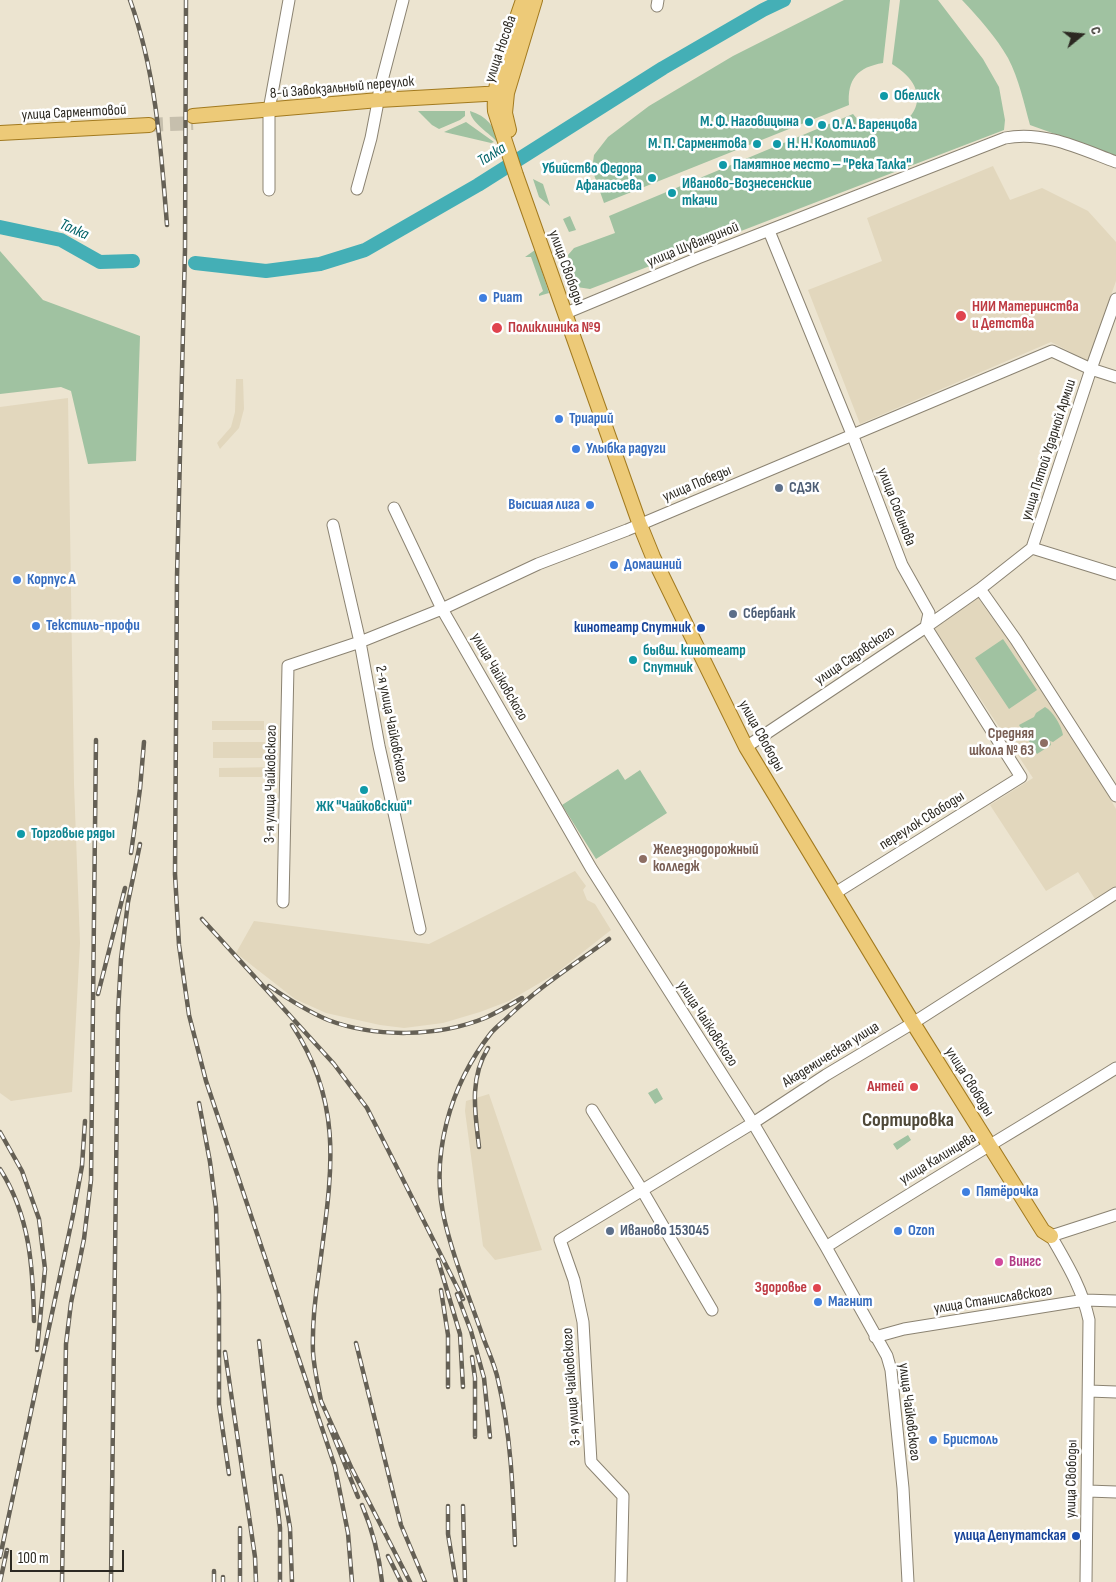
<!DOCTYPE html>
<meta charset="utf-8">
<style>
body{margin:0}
#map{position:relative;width:1116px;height:1582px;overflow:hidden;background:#ece4d0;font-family:"Sofia Sans Condensed",sans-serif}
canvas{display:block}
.north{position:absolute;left:1056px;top:10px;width:50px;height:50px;-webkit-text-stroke:4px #fff;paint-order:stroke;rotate:73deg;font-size:14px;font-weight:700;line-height:20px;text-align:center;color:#2c2922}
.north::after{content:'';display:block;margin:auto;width:18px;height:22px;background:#2c2922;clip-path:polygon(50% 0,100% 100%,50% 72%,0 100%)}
.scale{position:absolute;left:10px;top:1550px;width:114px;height:22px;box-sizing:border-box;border:2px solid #2c2922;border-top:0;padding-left:6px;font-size:15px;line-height:18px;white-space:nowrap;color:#2c2922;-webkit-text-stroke:4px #fff;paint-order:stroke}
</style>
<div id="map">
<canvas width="1116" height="1582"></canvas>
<div class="north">С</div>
<div class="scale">100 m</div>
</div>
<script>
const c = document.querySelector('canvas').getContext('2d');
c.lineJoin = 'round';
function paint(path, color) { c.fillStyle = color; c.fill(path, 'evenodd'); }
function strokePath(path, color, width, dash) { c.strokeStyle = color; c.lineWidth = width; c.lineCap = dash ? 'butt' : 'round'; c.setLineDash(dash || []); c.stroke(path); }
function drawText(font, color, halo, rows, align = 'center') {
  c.font = font + ' "Sofia Sans Condensed",sans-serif'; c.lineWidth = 5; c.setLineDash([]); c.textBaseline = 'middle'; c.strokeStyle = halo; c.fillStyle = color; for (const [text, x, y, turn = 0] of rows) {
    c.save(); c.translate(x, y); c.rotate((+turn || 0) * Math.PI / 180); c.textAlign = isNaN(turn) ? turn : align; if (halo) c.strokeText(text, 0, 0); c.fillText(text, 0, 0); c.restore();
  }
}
paint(new Path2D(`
 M993 166 1010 200 1042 188 1088 211 1116 242V281L1088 361 1051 342 860 424 808 290 882 261 867 218Z
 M236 379H243L244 409 239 428 220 449 217 443 231 427 235 412Z
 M68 398 74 784 80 943 72 1092 11 1101 0 1093V407Z
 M978 598 1058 708 1116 809V886L1095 899 1078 872 1046 891 990 805 1033 778 934 629Z
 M212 721H264V730H212Z
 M213 742H274L275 758H213Z
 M277 767V777H219V768Z
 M575 871 586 886 583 890 587 900 595 904 611 930 555 974 509 1001 480 1012 443 1023 404 1028 380 1025 326 1013 295 999 236 953 254 921 429 944Z
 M489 1094 542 1250 495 1260 483 1246 465 1111 466 1101Z`), '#e2d7bd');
paint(new Path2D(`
 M844 0H890L883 63C858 67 847 79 849 105L604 203 592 169 594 155 608 137 649 106 733 56Z
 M900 0H938L983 59 999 87 1005 120 1004 130 590 289 577 287 570 270 568 255 574 248 615 233 609 216 853 114C884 156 955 102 892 64Z
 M962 0H1116V156L1030 125C1024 103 1019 79 1008 58 996 37 979 18 962 0Z
 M418 111H465V116L460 120 439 129 432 125Z
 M470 111C487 116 494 127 501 142L498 143C490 133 471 123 470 111Z
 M466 122 494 142 491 143 444 132Z
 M533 179 543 184 550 206 539 197Z
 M570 216 576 230 569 232 563 219Z
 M535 250 549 293 539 296V294L543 291 531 257H525Z
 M0 251 43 300 140 336 136 461 88 464 71 391 61 387 0 394Z
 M1003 639 1037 690 1009 709 975 658Z
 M1045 707C1053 711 1062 727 1063 735L1053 742 1050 741 1051 745 1037 754 1019 725 1034 717 1036 713Z
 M618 769 625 780 640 770 667 813 596 859 562 805Z
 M657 1088 663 1099 655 1104 648 1093Z
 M908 1135 911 1140 897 1150 893 1144Z`), '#a0c2a1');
strokePath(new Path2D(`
 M0 227 61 240 100 262 133 261
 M195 263 266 271 320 264 365 250 478 185 663 68 763 10 784 0`), '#44afb6', 14);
strokePath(new Path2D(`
 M149 125 193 123`), '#c6bfad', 14, [14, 7]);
const minor = new Path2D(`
 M657 6 658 0
 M379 100V92L403 0
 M269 110 289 0
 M269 116V190
 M357 189 371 138 377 107
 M769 231 852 434 902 565 929 613 926 627 1021 777 840 890
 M566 313 698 258 1005 138C1043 130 1081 149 1116 162
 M394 508 442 609 591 868 753 1123 826 1247 887 1356 891 1370 903 1488 908 1582
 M333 525 360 642 379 746 420 929
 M1032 548 1116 574
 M980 589 1016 640 1116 796
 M746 747 926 627 980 589 1032 548 1091 369 1116 299
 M283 902 288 666 360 642 442 609 538 564 627 530 1052 351 1091 369 1116 377
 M592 1110 642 1190 712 1310
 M826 1247C922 1185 1020 1128 1116 1068
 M875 1337 904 1329 1085 1300 1116 1301
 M1089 1391 1116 1392
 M1088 1491 1116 1492
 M621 1582 623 1496 591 1462 583 1322 574 1280 560 1240 753 1123 826 1075 913 1023 1116 893
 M1086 1582 1089 1320C1082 1288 1067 1264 1051 1236L1116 1215`);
const major = new Path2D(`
 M523 0C513 31 492 80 495 111L516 175 640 525 653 557 691 635 746 747 913 1023 1043 1231 1051 1236
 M193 116 379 100 503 93
 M509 130 505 113 507 93 535 0
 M0 133 149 125`);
strokePath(minor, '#8b8372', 13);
strokePath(major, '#a27a1f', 16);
strokePath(minor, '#fff', 11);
strokePath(major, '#edca78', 14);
const rail = new Path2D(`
 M130 0C156 72 161 149 167 225
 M186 0 185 250 177 577 175 874 179 945 189 1015 206 1081 335 1467 348 1533 352 1582
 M131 853 140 789 144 742
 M202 919 334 1064 367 1108 463 1299
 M269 986C288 999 307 1011 328 1020 376 1038 438 1037 485 1018 498 1012 510 1005 522 998
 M98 994 125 888
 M292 1025C347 1108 330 1181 319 1272 315 1298 312 1326 313 1352 314 1369 318 1385 321 1401
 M199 1103 210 1162 216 1208 219 1295V1404L229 1474
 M0 1132 22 1171 39 1219 45 1269 37 1350
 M479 1147C475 1112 469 1079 488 1048
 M0 1169C30 1216 33 1267 34 1321
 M438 1260 460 1334 463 1387
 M441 1290 448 1335V1387
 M457 1294 471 1331 484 1378 490 1437
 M259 1341 280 1528V1582
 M356 1343 401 1525 425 1582
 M225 1352 255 1557 256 1582
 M472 1357 475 1378V1437
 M323 1406 321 1401 351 1467 410 1582
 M329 1425 358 1497
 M281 1476 290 1528 292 1582
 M362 1505C373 1531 379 1554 382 1582
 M448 1506V1534L456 1582
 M463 1506 465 1582
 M240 1528V1582
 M515 1545C513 1490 511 1434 498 1380 495 1365 488 1351 483 1337 470 1299 454 1261 445 1222 429 1157 450 1085 491 1033 496 1027 504 1021 510 1015 540 986 575 964 609 939
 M388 1556 401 1582
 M0 1557 73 1215 82 1166 85 1121
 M0 1582 7 1550
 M62 1582 66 1344 71 1303 84 1239 91 1180 96 740
 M111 1582 118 1013 121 959 128 902 140 844
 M214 1582V1571
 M223 1582V1577`);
strokePath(rail, '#656055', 4.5);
strokePath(rail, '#fff', 2.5, [8]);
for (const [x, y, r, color] of [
 [884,96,5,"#0f9aa8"],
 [809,122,5,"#0f9aa8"],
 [822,125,5,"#0f9aa8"],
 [757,144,5,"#0f9aa8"],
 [777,144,5,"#0f9aa8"],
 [723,165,5,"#0f9aa8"],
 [652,178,5,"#0f9aa8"],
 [672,193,5,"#0f9aa8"],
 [483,298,5,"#3f7fe0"],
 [961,316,6,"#e0444e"],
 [497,328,6,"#e0444e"],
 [559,419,5,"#3f7fe0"],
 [576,449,5,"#3f7fe0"],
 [779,488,5,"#5c6f8a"],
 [590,505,5,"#3f7fe0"],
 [614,565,5,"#3f7fe0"],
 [17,580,5,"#3f7fe0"],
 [733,614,5,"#5c6f8a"],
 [36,626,5,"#3f7fe0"],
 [701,628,5,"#1a4fb4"],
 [633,660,5,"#0f9aa8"],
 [1044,743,5,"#8d6e63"],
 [364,790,5,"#0f9aa8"],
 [21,834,5,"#0f9aa8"],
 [643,859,5,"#8d6e63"],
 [914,1087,5,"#e0444e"],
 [966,1192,5,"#3f7fe0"],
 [610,1231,5,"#5c6f8a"],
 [898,1231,5,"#3f7fe0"],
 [999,1262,5,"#d1479c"],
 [817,1288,5,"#e0444e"],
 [818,1302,5,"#3f7fe0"],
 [933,1440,5,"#3f7fe0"],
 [1076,1536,5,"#1a4fb4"]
]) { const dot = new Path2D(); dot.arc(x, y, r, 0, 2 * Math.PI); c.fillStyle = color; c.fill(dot); strokePath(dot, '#fff', 2); }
drawText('15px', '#2c2922', '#fff', [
 ["улица Носова",501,49,-71],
 ["8-й Завокзальный переулок",342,88,-5],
 ["улица Сарментовой",74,113,-3],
 ["улица Шувандиной",693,245,-22],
 ["улица Свободы",566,268,70],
 ["улица Пятой Ударной Армии",1049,450,-72],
 ["улица Победы",697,484,-23],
 ["улица Собинова",896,507,69],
 ["улица Садовского",855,656,-34],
 ["улица Чайковского",499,677,60],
 ["2-я улица Чайковского",391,724,79],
 ["улица Свободы",761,736,61],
 ["3-я улица Чайковского",271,784,-89],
 ["переулок Свободы",922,821,-32],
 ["улица Чайковского",707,1024,57],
 ["Академическая улица",831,1055,-32],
 ["улица Свободы",969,1082,58],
 ["улица Калинцева",938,1159,-31],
 ["улица Станиславского",993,1300,-9],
 ["3-я улица Чайковского",572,1387,-94],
 ["улица Чайковского",909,1412,83],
 ["улица Свободы",1072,1479,-89]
]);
drawText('bold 15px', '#0d838f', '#fff', [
 ["Обелиск",894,96],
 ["М. Ф. Наговицына",799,122,"right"],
 ["О. А. Варенцова",832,125],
 ["М. П. Сарментова",747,144,"right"],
 ["Н. Н. Колотилов",787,144],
 ["Памятное место – \"Река Талка\"",733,165],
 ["Убийство Федора",642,169,"right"],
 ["Афанасьева",642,186,"right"],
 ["Иваново-Вознесенские",682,184],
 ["ткачи",682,201],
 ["бывш. кинотеатр",643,651],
 ["Спутник",643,668],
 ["ЖК \"Чайковский\"",364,807,"center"],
 ["Торговые ряды",31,834]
], 'left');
drawText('bold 15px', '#366cbe', '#fff', [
 ["Риат",493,298],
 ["Триарий",569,419],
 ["Улыбка радуги",586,449],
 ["Высшая лига",580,505,"right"],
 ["Домашний",624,565],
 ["Корпус А",27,580],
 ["Текстиль-профи",46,626],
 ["Пятёрочка",976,1192],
 ["Ozon",908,1231],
 ["Магнит",828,1302],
 ["Бристоль",943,1440]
], 'left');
drawText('bold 15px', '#be3a42', '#fff', [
 ["НИИ Материнства",972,307],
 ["и Детства",972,324],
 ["Поликлиника №9",508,328],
 ["Антей",904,1087,"right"],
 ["Здоровье",807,1288,"right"]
], 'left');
drawText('bold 15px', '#4e5e75', '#fff', [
 ["СДЭК",789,488],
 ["Сбербанк",743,614],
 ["Иваново 153045",620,1231]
], 'left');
drawText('bold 15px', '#164399', '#fff', [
 ["кинотеатр Спутник",691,628],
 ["улица Депутатская",1066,1536]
], 'right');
drawText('bold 15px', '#785e54', '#fff', [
 ["Средняя",1034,734],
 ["школа № 63",1034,751],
 ["Железнодорожный",653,850,"left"],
 ["колледж",653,867,"left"]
], 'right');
drawText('bold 15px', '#b23c85', '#fff', [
 ["Вингс",1009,1262]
], 'left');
drawText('italic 16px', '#046368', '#fff', [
 ["Талка",492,155,-32],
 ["Талка",74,230,24]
]);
drawText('bold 20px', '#4f4939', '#fff', [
 ["Сортировка",908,1121]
]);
</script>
